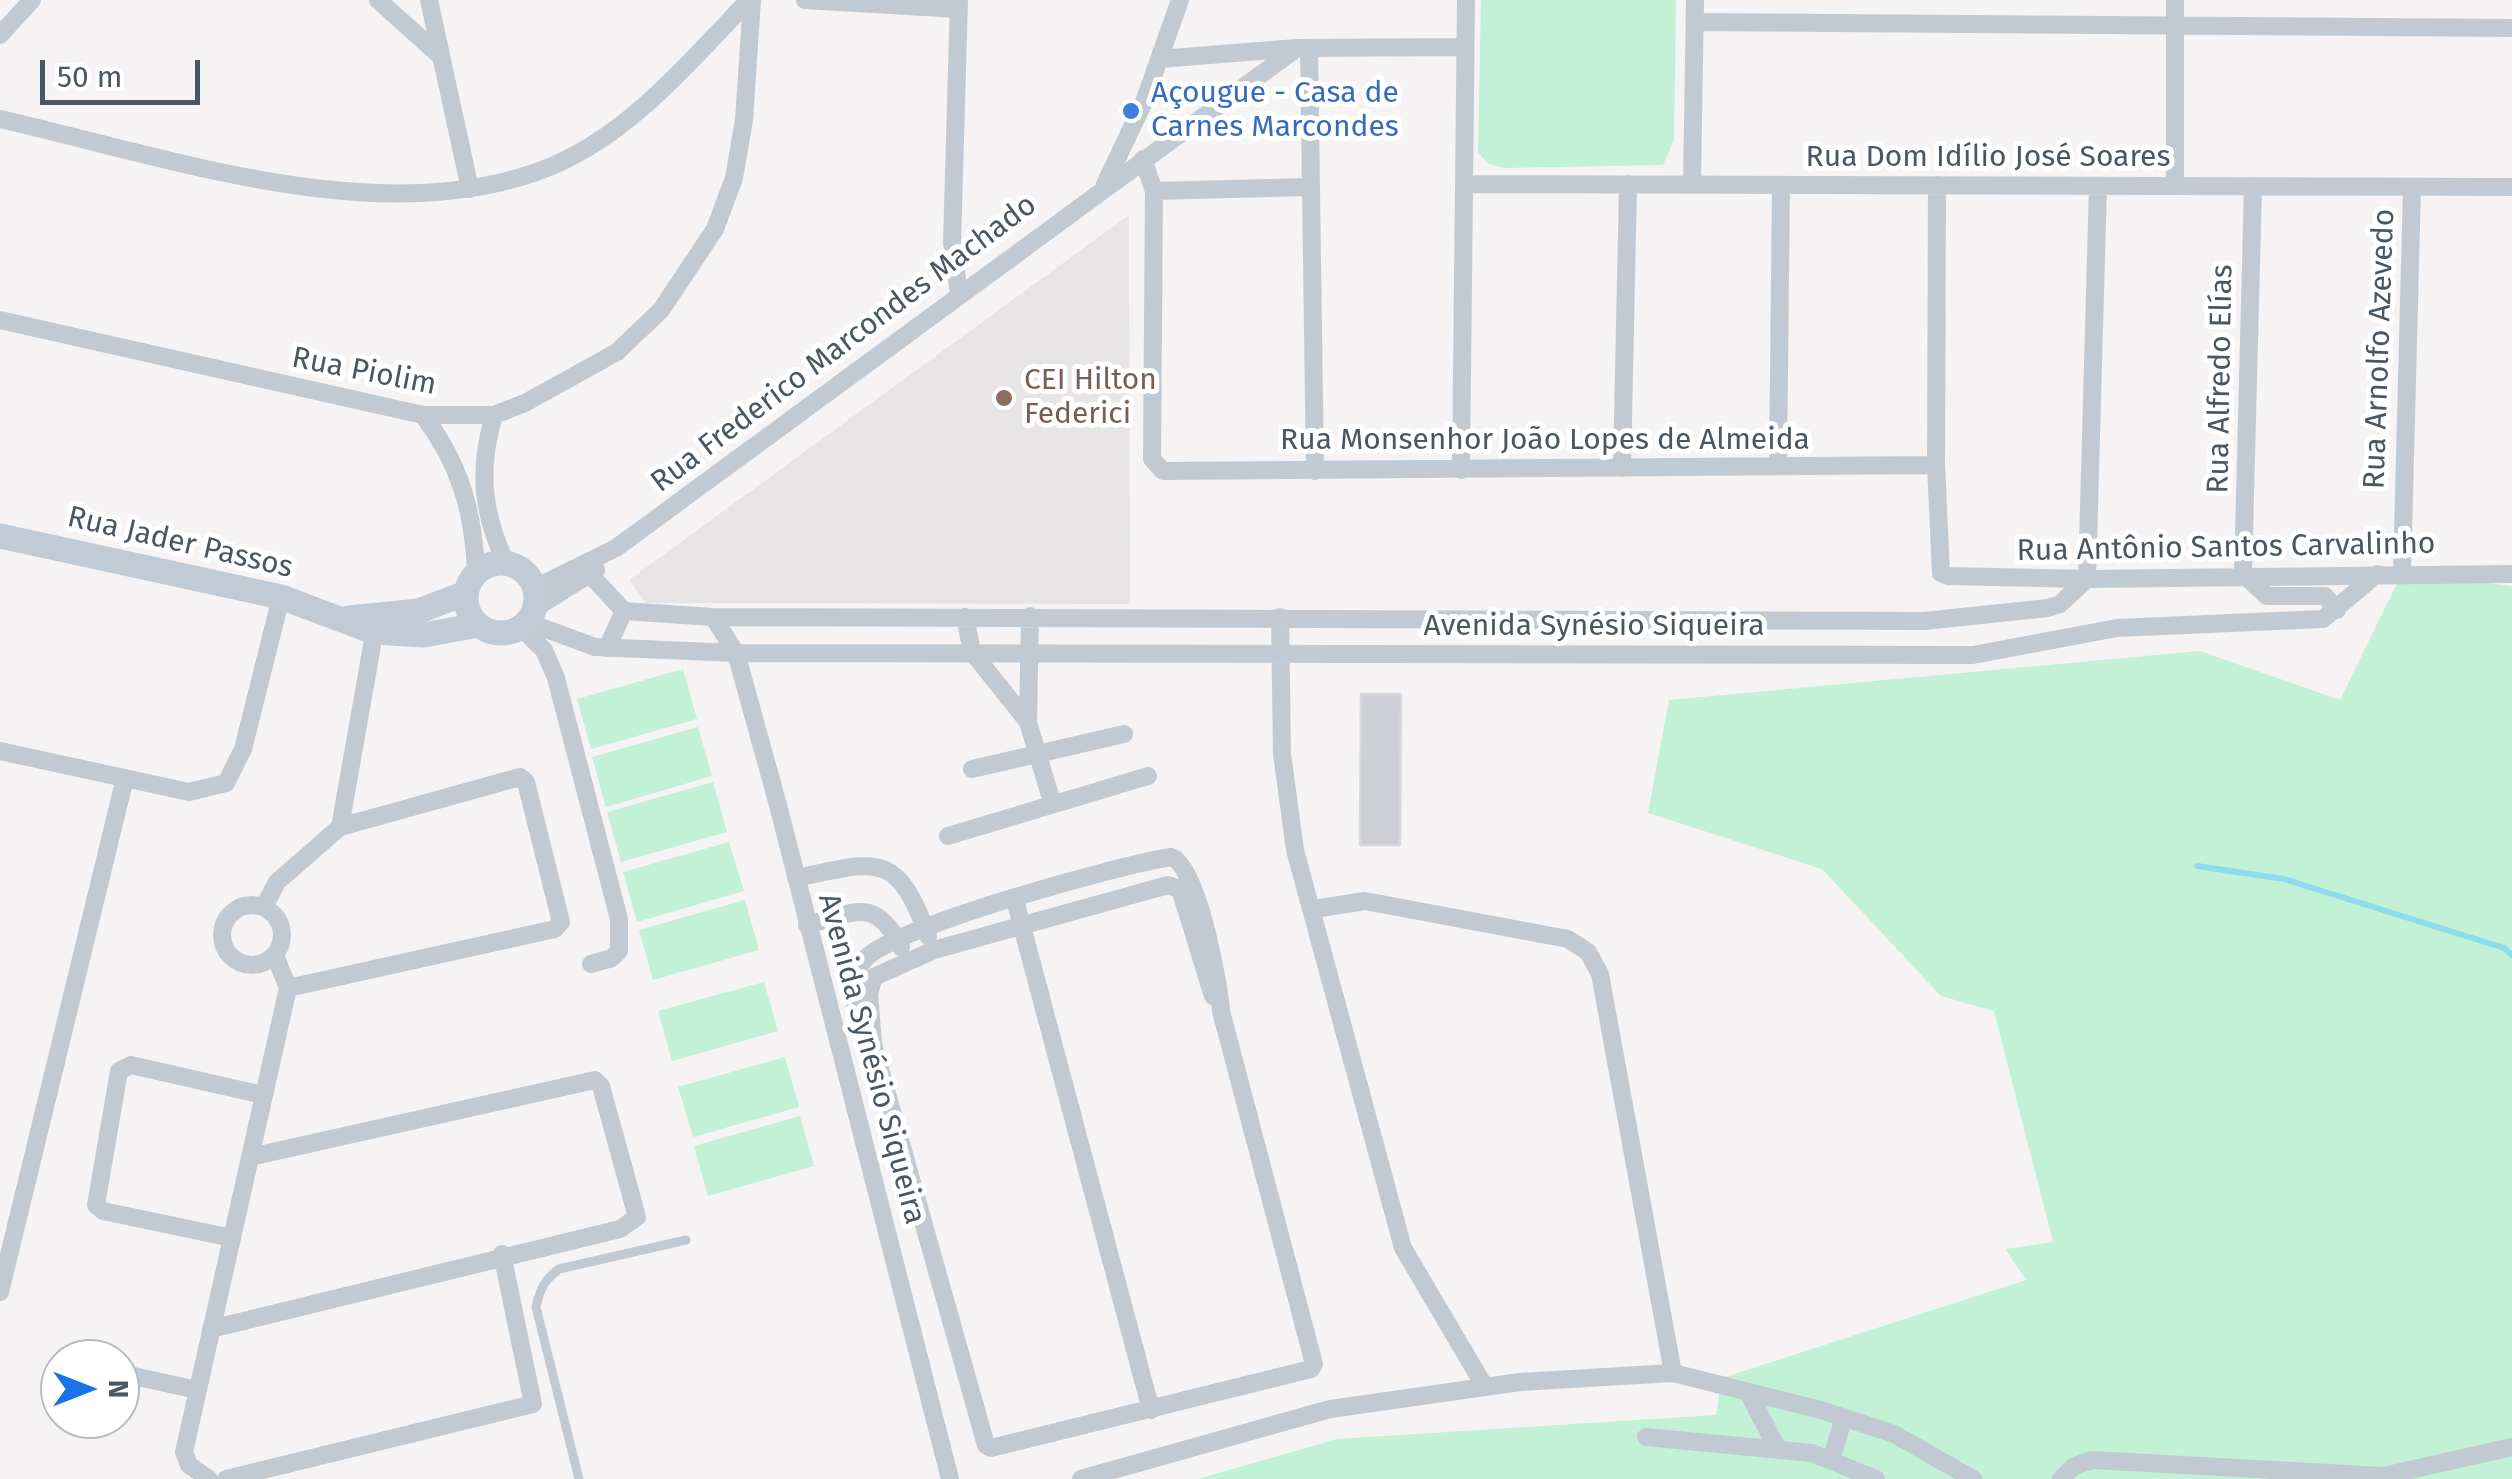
<!DOCTYPE html>
<meta charset="utf-8">
<style>
body{margin:0}
#map{position:relative;width:2512px;height:1479px;overflow:hidden;background:#f5f3f3;font-family:"Fira Sans",sans-serif}
canvas{display:block}
.north{position:absolute;left:40px;top:1339px;width:100px;height:100px;box-sizing:border-box;background:#fff;border:2px solid #b7bbc0;border-radius:50%;rotate:90deg;font-size:28px;font-weight:700;line-height:40px;text-align:center;color:#4a5661}
.north::after{content:'';display:block;margin:auto;width:35px;height:45px;background:#1a73e8;clip-path:polygon(50% 0,100% 100%,50% 72%,0 100%)}
.scale{position:absolute;left:40px;top:60px;width:160px;height:45px;box-sizing:border-box;border:5px solid #4a5661;border-top:0;padding-left:12px;font-size:30px;line-height:35px;white-space:nowrap;color:#4a5661;-webkit-text-stroke:8px #fff;paint-order:stroke}
</style>
<div id="map">
<canvas width="2512" height="1479"></canvas>
<div class="north">N</div>
<div class="scale">50 m</div>
</div>
<script>
const c = document.querySelector('canvas').getContext('2d');
c.lineJoin = 'round';
function paint(path, color) { c.fillStyle = color; c.fill(path, 'evenodd'); }
function strokePath(path, color, width, dash) { c.strokeStyle = color; c.lineWidth = width; c.lineCap = dash ? 'butt' : 'round'; c.setLineDash(dash || []); c.stroke(path); }
function drawText(font, color, halo, rows, align = 'center') {
  c.font = font + ' "Fira Sans",sans-serif'; c.lineWidth = 10; c.setLineDash([]); c.textBaseline = 'middle'; c.strokeStyle = halo; c.fillStyle = color; for (const [text, x, y, turn = 0] of rows) {
    c.save(); c.translate(x, y); c.rotate((+turn || 0) * Math.PI / 180); c.textAlign = isNaN(turn) ? turn : align; if (halo) c.strokeText(text, 0, 0); c.fillText(text, 0, 0); c.restore();
  }
}
paint(new Path2D(`
 M1129 215 1130 604 646 603 629 580Z`), '#e6e4e5');
paint(new Path2D(`
 M1481 0H1676L1674 140 1663 165 1504 168 1487 163 1478 152Z
 M2402 573 2512 586V1479H1198L1337 1439 1716 1415 1722 1378 2026 1280 2005 1249 2053 1242 1994 1011 1941 996 1822 869 1648 813 1669 700 2200 651 2340 700Z
 M683 669 697 719 591 749 577 699Z
 M698 727 712 776 606 807 592 757Z
 M713 782 727 832 621 862 607 812Z
 M729 842 744 891 637 922 623 872Z
 M745 900 759 950 653 980 639 930Z
 M764 982 778 1031 672 1061 658 1011Z
 M785 1057 799 1107 693 1137 678 1087Z
 M800 1116 814 1166 708 1196 694 1146Z`), '#c3f1d5');
strokePath(new Path2D(`
 M2197 866 2284 879 2504 948 2512 955`), '#90daee', 6);
const building = new Path2D(`
 M1361 694H1401L1400 845H1360Z`);
paint(building, '#cdcfd5');
strokePath(building, '#d7d9de', 2.5);
strokePath(new Path2D(`
 M579 1479 536 1307C540 1289 544 1280 559 1269L686 1240`), '#c1cad2', 9);
strokePath(new Path2D(`
 M378 0 437 53
 M429 0 470 189
 M805 0 958 9
 M959 0 952 243 959 293
 M2175 0V186
 M1695 22 2512 28
 M0 35 32 0
 M1309 48 1315 471
 M1160 59 1297 48 1465 47
 M0 119C168 157 387 235 552 166 631 133 691 60 749 0
 M1143 159 1154 191 1152 459 1163 471 1936 465
 M1105 184 1144 102 1180 0
 M1464 184 2512 187
 M1692 184 1695 0
 M1937 185 1936 465 1941 573 1948 576 2087 579 2512 574
 M2253 186 2243 574 2267 596H2325L2337 610
 M1154 191 1308 187
 M0 320 423 415H494L525 403 617 352 661 310 715 229 734 178 744 120 752 0
 M423 415C460 464 474 512 476 574
 M494 415C478 469 482 512 506 563
 M1778 466 1781 185
 M1622 468 1628 184
 M1461 470 1466 0
 M583 567 624 611 713 617 1924 621 2048 608 2060 604 2087 579
 M2402 573 2412 187
 M2087 579 2098 186
 M535 588 616 548 1297 48
 M535 608 596 570
 M1030 616 1028 722 1052 802
 M713 617 736 653 778 805 950 1479
 M965 617 972 652 1028 722
 M1280 617 1282 754 1295 850 1403 1248 1485 1387
 M527 622 595 647 736 653 1973 655 2117 628 2323 619 2377 574
 M521 628 544 650 556 678 619 919V951L612 958 591 964
 M607 648 624 611
 M0 751 189 792 226 783 243 749 281 597
 M972 769 1124 734
 M948 836 1148 776
 M1171 857C1197 864 1219 982 1221 1011L1314 1364 1311 1369 991 1448 986 1445 873 1044C855 1026 845 979 865 959 896 926 1119 865 1171 857Z
 M796 878C875 862 896 848 928 936
 M1015 900 1151 1410
 M222 935a30 30 0 1 1 60 0a30 30 0 1 1-60 0Z
 M264 907 277 882 340 827 376 623
 M1313 909 1365 901 1568 939 1588 952 1600 974 1673 1373
 M807 925C854 913 875 895 901 947
 M288 988 555 929 561 922 526 782 520 777 340 827
 M873 1044 869 993 874 977 934 950 1168 885 1180 889 1213 996
 M232 1238 103 1211 96 1205 119 1071 131 1065 263 1095
 M0 1292 125 778
 M211 1329 620 1229 637 1217 601 1086 595 1080 250 1157
 M60 1366 53 1380 60 1397
 M120 1373 197 1390
 M1748 1392 1777 1448
 M1646 1437 1812 1453 1876 1479
 M1831 1460 1844 1417
 M209 1479 189 1465 184 1452 288 988 275 955
 M226 1479 533 1404 502 1254
 M1081 1479 1330 1409 1520 1382 1673 1373 1821 1410 1894 1434 1973 1479
 M2061 1479 2074 1466 2092 1460 2383 1476 2512 1447`), '#c1cad2', 18);
strokePath(new Path2D(`
 M0 536 281 597 374 632 424 635 478 625
 M466 598a35 35 0 1 1 70 0a35 35 0 1 1-70 0Z
 M349 618 419 611 466 593`), '#c1cbd6', 25);
for (const [x, y, r, color] of [
 [1131,111,10,"#3f7fe0"],
 [1004,398,10,"#8d6e63"]
]) { const dot = new Path2D(); dot.arc(x, y, r, 0, 2 * Math.PI); c.fillStyle = color; c.fill(dot); strokePath(dot, '#fff', 4); }
drawText('30px', '#366cbe', '#fff', [
 ["Açougue - Casa de",1151,94],
 ["Carnes Marcondes",1151,128]
], 'left');
drawText('30px', '#4a5661', '#fff', [
 ["Rua Dom Idílio José Soares",1988,158],
 ["Rua Frederico Marcondes Machado",844,344,-37],
 ["Rua Arnolfo Azevedo",2380,349,-88],
 ["Rua Piolim",364,372,11],
 ["Rua Alfredo Elías",2221,379,-89],
 ["Rua Monsenhor João Lopes de Almeida",1545,441],
 ["Rua Jader Passos",180,543,13],
 ["Rua Antônio Santos Carvalinho",2226,548,-1],
 ["Avenida Synésio Siqueira",1594,627],
 ["Avenida Synésio Siqueira",871,1059,75]
]);
drawText('30px', '#785e54', '#fff', [
 ["CEI Hilton",1024,381],
 ["Federici",1024,415]
], 'left');
</script>
